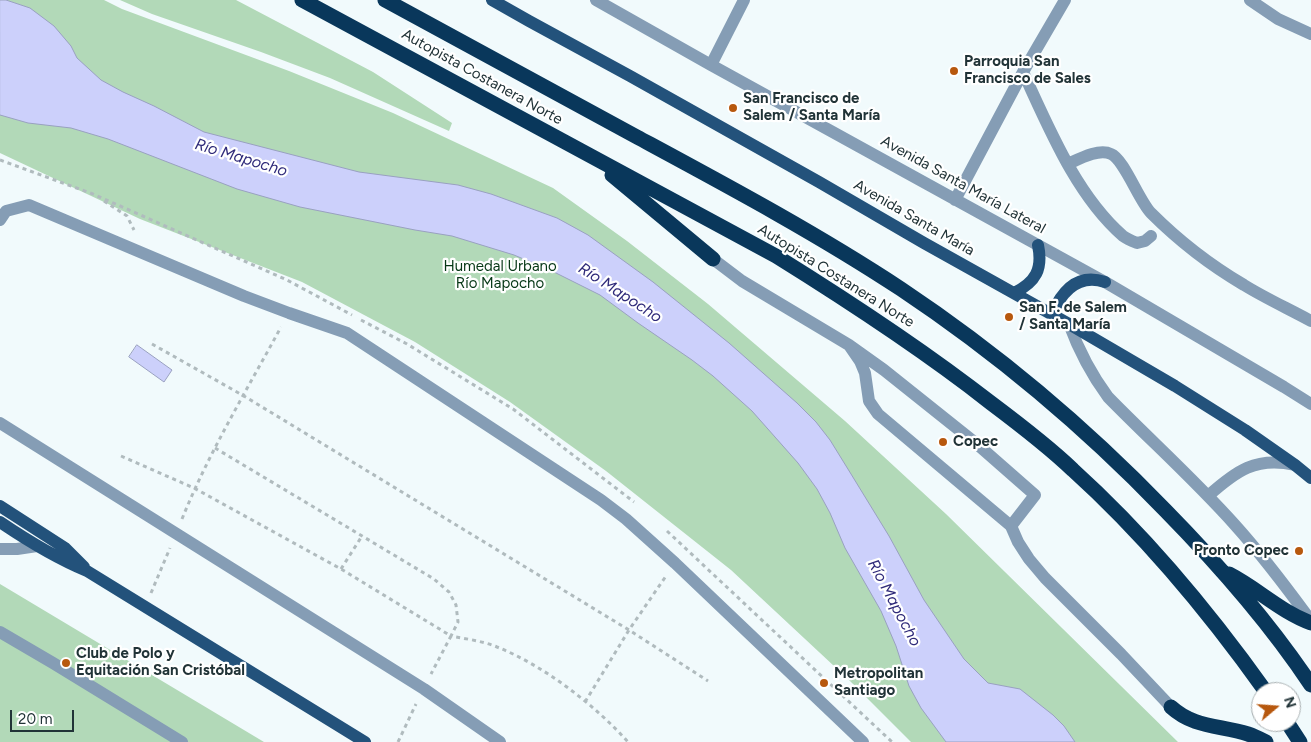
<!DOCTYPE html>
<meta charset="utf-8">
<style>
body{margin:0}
#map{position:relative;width:1311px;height:742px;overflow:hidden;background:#f1fafc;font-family:Figtree,sans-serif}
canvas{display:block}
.north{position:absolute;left:1251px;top:682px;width:50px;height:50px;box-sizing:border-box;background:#fff;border:1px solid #a6adaf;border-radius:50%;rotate:72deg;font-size:14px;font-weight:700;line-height:20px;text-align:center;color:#213337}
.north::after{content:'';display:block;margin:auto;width:18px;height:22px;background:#b7580e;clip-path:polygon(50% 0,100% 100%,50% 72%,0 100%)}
.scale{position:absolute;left:10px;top:710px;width:64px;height:22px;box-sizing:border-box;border:2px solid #213337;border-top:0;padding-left:6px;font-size:15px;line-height:18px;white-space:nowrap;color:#213337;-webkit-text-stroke:4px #fff;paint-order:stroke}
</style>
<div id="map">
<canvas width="1311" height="742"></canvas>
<div class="north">N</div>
<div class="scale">20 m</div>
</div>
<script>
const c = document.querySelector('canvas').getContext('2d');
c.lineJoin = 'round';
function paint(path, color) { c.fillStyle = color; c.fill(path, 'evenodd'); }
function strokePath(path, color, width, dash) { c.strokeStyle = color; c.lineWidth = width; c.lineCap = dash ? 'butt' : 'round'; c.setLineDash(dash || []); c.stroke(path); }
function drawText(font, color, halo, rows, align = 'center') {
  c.font = font + ' Figtree,sans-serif'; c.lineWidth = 4.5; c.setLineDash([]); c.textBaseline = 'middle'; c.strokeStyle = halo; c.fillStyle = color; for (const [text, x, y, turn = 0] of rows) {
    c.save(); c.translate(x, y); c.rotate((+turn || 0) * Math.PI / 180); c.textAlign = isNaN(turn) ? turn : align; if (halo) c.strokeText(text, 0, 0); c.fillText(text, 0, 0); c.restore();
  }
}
paint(new Path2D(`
 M0 0H104L122 9 289 71 393 113 553 188 627 241 708 304 845 421 946 514 1178 742H911L849 680 731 570 606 471 510 402 415 342 302 282 140 219 0 153Z
 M120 0H236L373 72 452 123 449 131 330 78 261 52 152 14Z
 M0 584 264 742H0Z`), '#b2d9b8');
const water = new Path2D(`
 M0 0H6L30 8 54 26 71 46 77 58 101 80 123 92 154 106 204 132 359 172 458 185 491 194 557 218 588 235 653 282 729 343 797 403 816 422 830 440 851 474 889 536 924 600 964 659 988 683 1020 689 1053 715 1064 726 1075 742H946L921 708 909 686 896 646 881 611 845 548 830 513 817 489 798 463 752 411 713 376 692 360 638 323 600 295 552 271 514 255 452 236 415 230 300 207 237 189 108 139 71 128 28 123 0 115Z
 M137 345 172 370 164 382 129 357Z`);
paint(water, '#ccd0fb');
strokePath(water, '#99a1c0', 1);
strokePath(new Path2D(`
 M0 160 93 194 287 280 352 315
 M104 201 127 216 134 230
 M361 320 407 344 513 409 634 502
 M152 344 244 396 629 630 708 681
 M215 448 434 579 449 592 456 605 458 622 451 636C466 639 483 641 497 647 543 665 595 705 628 742
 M121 456 194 488 341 569 451 636 431 674
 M182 519C209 452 247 390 281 327
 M667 531 892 742
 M341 569 362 536
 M151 593 170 548
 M585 702 629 630 666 576
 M398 742 416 704`), '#b0bbbe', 3, [4, 4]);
strokePath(new Path2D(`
 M596 0 711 65 1105 282 1284 387 1311 404
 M1250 0 1278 19 1311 34
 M711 65 744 0
 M1023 72C1049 128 1076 195 1123 236 1127 239 1132 241 1137 243L1145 241 1151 236
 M1068 164C1079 159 1099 148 1111 154 1124 159 1139 201 1151 213 1179 241 1210 265 1244 285 1265 298 1289 309 1311 321
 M955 200 1023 72 1065 0
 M0 220 6 211 29 205 244 296 289 313 347 333 601 500 626 519 675 563 863 742
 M713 259 742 281 849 345 884 370 978 445 1035 495 1011 526
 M1069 324C1079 351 1091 374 1108 397 1150 440 1195 480 1235 525 1262 555 1287 588 1311 621
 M849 345 860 361 865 373 869 401 878 414 1011 526 1018 542 1029 559 1045 578 1121 654 1171 707
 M0 423 424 689 500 742
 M1208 496C1236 471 1256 456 1295 465
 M0 549H17L37 546
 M0 632 53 663 182 742`), '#859db5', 12);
strokePath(new Path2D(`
 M492 0 529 21 630 76 819 182 924 243 1069 324 1175 386 1245 430 1295 465 1311 478
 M1014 293C1036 282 1043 269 1038 245
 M1052 314C1062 291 1078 273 1105 282
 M0 506 65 548 84 567
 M0 522C28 541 56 558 87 571L365 742`), '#23527b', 12);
strokePath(new Path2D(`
 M302 0 776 256C850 302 922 349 991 403 1019 424 1048 446 1073 470 1146 536 1209 612 1266 692
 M385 0C469 45 553 91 637 137 726 185 816 233 901 289 997 353 1085 427 1165 510 1218 564 1269 622 1311 685
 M612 175 713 259
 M1229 574C1258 589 1281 612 1311 623
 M1171 707C1194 728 1220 725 1248 734 1254 736 1260 739 1266 742
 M1287 722 1300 742`), '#09375b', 15);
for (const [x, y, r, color] of [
 [954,71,5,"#b7580e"],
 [733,108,5,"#b7580e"],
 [1009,317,5,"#b7580e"],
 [943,442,5,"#b7580e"],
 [1299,551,5,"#b7580e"],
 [66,663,5,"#b7580e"],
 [824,683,5,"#b7580e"]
]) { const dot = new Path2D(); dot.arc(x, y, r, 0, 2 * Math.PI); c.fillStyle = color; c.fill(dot); strokePath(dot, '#fff', 2); }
drawText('bold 15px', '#213337', '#fff', [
 ["Parroquia San",964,62],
 ["Francisco de Sales",964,79],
 ["San Francisco de",743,99],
 ["Salem / Santa María",743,116],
 ["San F. de Salem",1019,308],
 ["/ Santa María",1019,325],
 ["Copec",953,442],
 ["Pronto Copec",1289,551,"right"],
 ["Club de Polo y",76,654],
 ["Equitación San Cristóbal",76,671],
 ["Metropolitan",834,674],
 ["Santiago",834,691]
], 'left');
drawText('15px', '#213337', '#fff', [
 ["Autopista Costanera Norte",482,77,29],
 ["Avenida Santa María Lateral",963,185,29],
 ["Avenida Santa María",914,218,30],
 ["Autopista Costanera Norte",836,276,32]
]);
drawText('15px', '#053715', '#fff', [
 ["Humedal Urbano",500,267],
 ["Río Mapocho",500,284]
]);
drawText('italic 16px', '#302b7a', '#fff', [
 ["Río Mapocho",241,158,17],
 ["Río Mapocho",620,293,33],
 ["Río Mapocho",894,603,62]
]);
</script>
